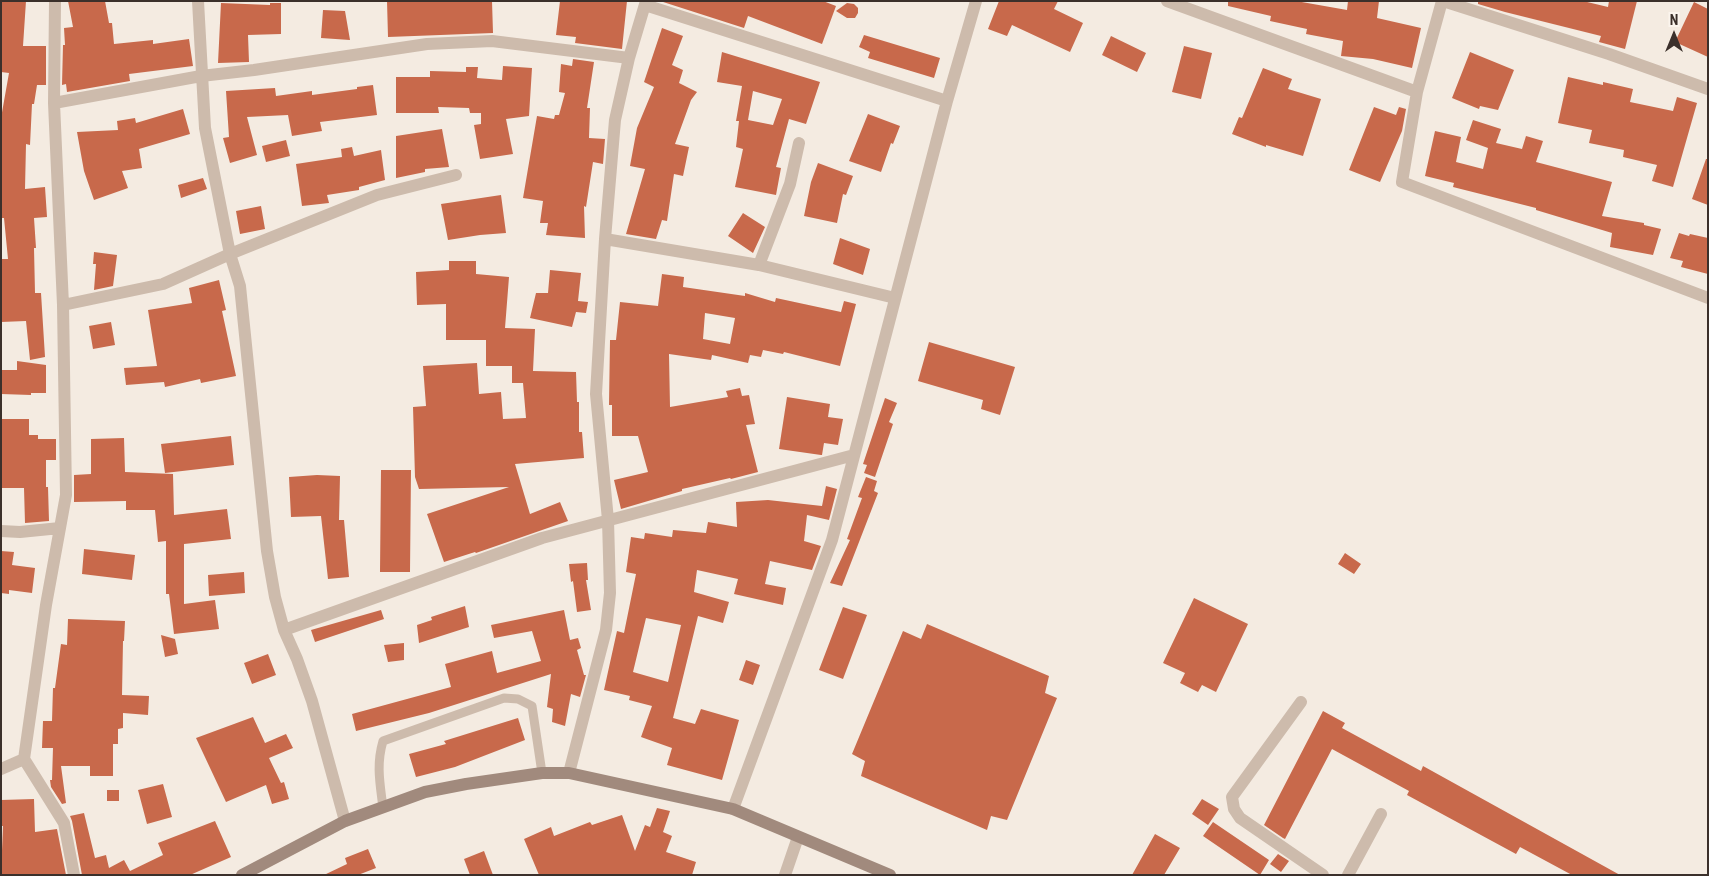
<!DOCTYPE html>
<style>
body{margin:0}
#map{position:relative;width:1709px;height:876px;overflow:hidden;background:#f4ebe1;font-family:"Roboto Condensed",sans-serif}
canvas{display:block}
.frame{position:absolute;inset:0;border:2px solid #3b302b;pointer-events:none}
.north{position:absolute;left:1649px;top:10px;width:50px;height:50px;-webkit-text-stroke:4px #fbf5ee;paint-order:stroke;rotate:0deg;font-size:14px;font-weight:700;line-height:20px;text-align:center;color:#3b302b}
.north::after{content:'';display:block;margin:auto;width:18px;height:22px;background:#3b302b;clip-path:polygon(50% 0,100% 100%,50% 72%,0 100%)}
</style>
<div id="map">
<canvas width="1709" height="876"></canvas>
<div class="frame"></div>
<div class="north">N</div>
</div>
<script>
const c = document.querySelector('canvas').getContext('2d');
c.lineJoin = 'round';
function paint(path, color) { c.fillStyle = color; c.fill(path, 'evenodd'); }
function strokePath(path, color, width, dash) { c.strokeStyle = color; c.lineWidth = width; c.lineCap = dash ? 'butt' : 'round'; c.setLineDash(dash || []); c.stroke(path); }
paint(new Path2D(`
 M1 1H26L23 46H46V85H37L34 104H32L30 145 26 144 25 189 45 187 47 217 34 218 36 248H34L35 293H41L45 357 30 360 26 321 1 322V259H8L4 218H1V118L9 73 1 72Z
 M68 1H105L109 23H112L114 44 153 40V44L189 39 193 66 129 74 130 81 67 92 66 84 62 85 63 45H65L64 28 73 27Z
 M387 1H492L493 33 388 37Z
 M560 1H627L622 49 575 43 576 37 556 35Z
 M660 1H823L836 6 822 44 748 16 744 28Z
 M999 1H1058L1054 9 1083 23 1070 52 1012 25 1007 36 988 29Z
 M1228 1H1296L1347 10 1348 1H1379L1377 18 1421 28 1412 68 1373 59 1341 56 1343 41 1306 34 1307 29 1270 21 1271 16 1228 6Z
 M1478 1H1583L1608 7 1609 1H1637L1625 49 1599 42 1601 36 1505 12 1478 4Z
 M1694 2 1708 9V57L1675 42Z
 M221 3 270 5V3H281V34L248 35 249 62 218 63Z
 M847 3 854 4 858 8V13L855 18H847L836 11Z
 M323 10 345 11 350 40 321 38Z
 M662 28 683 36 672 65 683 70 679 83 697 92 691 100 675 144 689 147 683 176 674 174 667 221 662 220 656 239 626 234 645 169 630 166 637 128 654 87 644 82Z
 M864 35 940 58 934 78 868 58 870 52 859 47Z
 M1111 36 1146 53 1137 72 1102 55Z
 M1184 46 1212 53 1201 99 1172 92Z
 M722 52 820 82 806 124 789 119 776 167 781 168 776 195 735 187 743 149 736 147 739 121H736L742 86 717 82ZM753 91 782 99 773 125 748 120Z
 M1470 52 1514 70 1498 110 1480 106 1479 109 1452 98Z
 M573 59 594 62 587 108H590L589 138 605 139 603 164 593 162 586 207 584 206 585 238 546 235 548 223H540L543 201 523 198 537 116 554 119 555 115H559L565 93 559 92 561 64 572 66Z
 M503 66 532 68 529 116 506 119 513 154 480 159 474 125 481 124V113H470L469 108 438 107 439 113H396V77H430V71L466 72V67H478L477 78 502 80Z
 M1263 68 1292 79 1288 89 1321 99 1303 156 1266 145V147L1232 134 1239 117 1242 118Z
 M1568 77 1603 85V82L1633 89 1630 102 1673 111 1677 97 1697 103 1673 187 1652 181 1657 165 1623 157 1624 150 1589 143 1592 130 1558 123Z
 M373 85 377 115 320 122 322 131 292 136 288 115 247 117 257 155 230 163 223 138 229 137 226 91 275 88 276 96 312 91V95L357 89V87Z
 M1374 107 1396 115 1399 107 1406 109 1402 131 1380 182 1349 170Z
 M183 109 190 134 139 149 142 168 122 171 128 188 94 200 84 171 77 132 118 130 117 121 135 118 136 123Z
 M868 114 900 126 893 144 891 143 881 172 849 161Z
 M1473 120 1501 129 1496 143 1522 149 1526 136 1543 141 1536 162 1612 182 1602 216 1644 223V225L1661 229 1653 255 1610 247 1612 233 1536 210V208L1453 187 1454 183 1425 176 1435 131 1461 137 1456 162 1483 169 1488 148 1466 140Z
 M442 129 449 167 425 169V172L396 178V136Z
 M286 140 290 156 266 162 262 146Z
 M352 147 354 156 381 150 385 180 359 187V190L327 195 329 203 302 206 296 164 342 157 341 149Z
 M1706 159H1708V205L1692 199Z
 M818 163 853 176 846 195 843 194 837 223 804 216 811 182Z
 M203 178 207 189 181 198 178 185Z
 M501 195 506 233 480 235 448 240 441 204Z
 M261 206 265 229 240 234 236 211Z
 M743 213 765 227 753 253 728 236Z
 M1679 233 1689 236 1690 234 1708 238V274L1681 267 1683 261 1670 258Z
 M840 238 870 249 863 275 833 264Z
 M94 252 117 255 113 286 94 290 96 264H93Z
 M449 261H476V274L509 277 505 328 535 329 533 371 576 372 577 402H579V432H582L584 458 515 464 530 514 560 502 568 521 476 553 475 552 444 562 427 514 509 487 419 489 415 477 413 407 426 406 423 366 477 363 479 394 501 392 503 419 526 418 523 383H512V366H486V340H446V304L417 305 416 272 449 270Z
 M550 270 581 273 578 301 588 302 586 313 576 312 572 327 530 318 536 293H548Z
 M662 274 684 277 683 287 745 296V293L775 302 776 298 841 312 844 301 856 304 840 366 784 352 783 354 763 350 761 357 750 355 748 363 712 355 711 360 669 354 670 407 728 397 726 391 740 388 742 396 749 395 755 424 746 425 758 472 731 479 730 478 682 489V491L621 509 614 480 648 472 638 436H612V405H609L610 340H616L620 302 658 306ZM705 313 735 318 730 344 703 339Z
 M219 280 226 310 222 311 236 376 201 383 200 379 165 387 164 382 126 385 124 368 157 366 148 310 192 303 189 288Z
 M111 322 115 345 93 349 89 326Z
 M929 342 1015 367 1000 415 981 409 983 400 918 381Z
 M17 361 46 365V393H31V395L1 394V370H17Z
 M787 397 830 404 828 417 843 419 838 445 824 443 822 455H821L779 449Z
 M885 398 897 403 889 422 893 424 875 477 864 473 867 465 863 464Z
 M1 419H29V435H38V439H56V460H46V487H48L49 521 25 523 24 488H1Z
 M231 436 234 465 165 473 161 444Z
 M124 438 125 472 173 474 174 515 227 509 231 539 184 544V604L215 600 219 629 174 634 169 594H166V541L158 542 155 510H126V501L74 502V475L91 474V439Z
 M381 470H411L410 572H380Z
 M317 475 340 476 339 520H344L349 577 328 579 321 516 291 517 289 477Z
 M866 477 877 481 874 491 878 493 842 586 830 583 850 540 847 539 862 498 858 497Z
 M826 486 837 489 829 520 807 515 804 541 821 546 812 570 770 561 765 584 786 588 783 605 734 594 738 579 697 570 694 592 729 602 723 623 698 616 673 718 695 724 701 709 739 720 722 780 667 765 672 748 641 737 652 706 629 700 630 696 604 690 617 631 624 633 636 574 626 572 631 537 644 539 645 533 672 537 673 530 706 533 708 522 737 527 736 502 768 500 822 506ZM646 618 681 625 668 682 633 672Z
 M84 549 135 555 132 580 82 574Z
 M1 551 14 552 12 565 35 568 32 593 9 590V594L1 593Z
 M1345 553 1361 564 1354 574 1338 564Z
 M587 563 588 580H586L591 610 577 612 573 581 571 582 569 564Z
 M244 572 245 593 209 596 208 575Z
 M1194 598 1248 624 1216 692 1202 685 1198 692 1180 683 1185 673 1163 663Z
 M465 606 469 627 419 643 417 625 432 620 431 617Z
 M843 607 867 615 843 679 819 670Z
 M381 610 384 619 315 642 311 630Z
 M564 610 570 640 578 638 581 648 577 650 584 675H586L580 697 571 694 565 726 552 722 553 709 547 707 551 674 429 713 356 731 352 714 451 687 445 664 492 651 497 673 541 661 532 631 494 638 491 625Z
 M68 619 125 621 124 641H123L122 695 149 696 148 715 123 713V728L118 729V744H113V776H90V766H61L66 803 62 804 51 787 50 780H52L53 748H42L43 721H52L53 688H55L61 644 67 645Z
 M927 624 1049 676 1045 693 1057 698 1007 820 991 816 987 830 861 776 865 761 852 754 903 631 921 639Z
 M161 635 175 639 178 654 165 657Z
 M404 643V660L388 662 384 645Z
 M268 654 276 675 252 684 244 663Z
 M746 660 760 665 753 685 739 680Z
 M1323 711 1345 723 1342 728 1421 771 1423 766 1620 875H1572L1520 847 1516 854 1407 795 1409 791 1332 749 1285 839 1283 838 1264 825Z
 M253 717 265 743 286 734 293 748 269 758 281 783 284 782 289 799 272 804 266 785 226 802 196 738Z
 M518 718 525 740 455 767 416 777 409 754 446 744 444 741Z
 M163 784 172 817 147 824 138 790Z
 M107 790H119V801H107Z
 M34 799 35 832 57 829 66 875H1L3 826H1V800Z
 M1202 799 1219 809 1208 825 1192 814Z
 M657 808 670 811 663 832 672 836 666 852 696 862 692 875H539L524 839 551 827 554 836 590 822 592 825 622 815 635 851 645 825 650 827Z
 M84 813 95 858 106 855 109 868 124 860 130 871 163 855 158 843 215 821 231 857 190 875H82L72 821 70 816Z
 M1213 822 1269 860 1260 875 1203 836Z
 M1155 834 1180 848 1164 875H1132Z
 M368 849 376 868 358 875H324L347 864 345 858Z
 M484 851 493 875H470L464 859Z
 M1278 854 1289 861 1281 872 1270 864Z`), '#c8694b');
strokePath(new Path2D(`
 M383 808C380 783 376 765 383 741L504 698 518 699 532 706 542 773`), '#cdbbac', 9);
strokePath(new Path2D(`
 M198 1 205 128 230 254 240 286 267 551 275 597 284 630 297 659 312 701 345 821
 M1167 1 1417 92
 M1442 1 1417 92 1402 182 1708 298
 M1443 1 1609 54 1708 89
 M645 5 947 101
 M54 103 201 76 254 70 427 44 492 41 629 58
 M605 239 759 265 895 298
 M759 265 790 184 799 143
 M63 305 163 284 230 254 377 195 456 175
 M1 531 20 532 60 528
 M284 630 542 538 854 455
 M1301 702 1232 797 1234 809 1240 818 1323 875
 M24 759 64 823 74 875
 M1 769 24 759 46 605 66 495 63 305 54 103 55 1
 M569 773 606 630 610 593 608 520 596 394 605 239 615 120 629 58 646 1
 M733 809 832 540 947 101 976 1
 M785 875 798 837
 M1348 875 1381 814`), '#cdbbac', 12);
strokePath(new Path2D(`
 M242 875 345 821 425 792 466 784 542 773H569L733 809 890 875`), '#a18a7d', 12);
</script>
